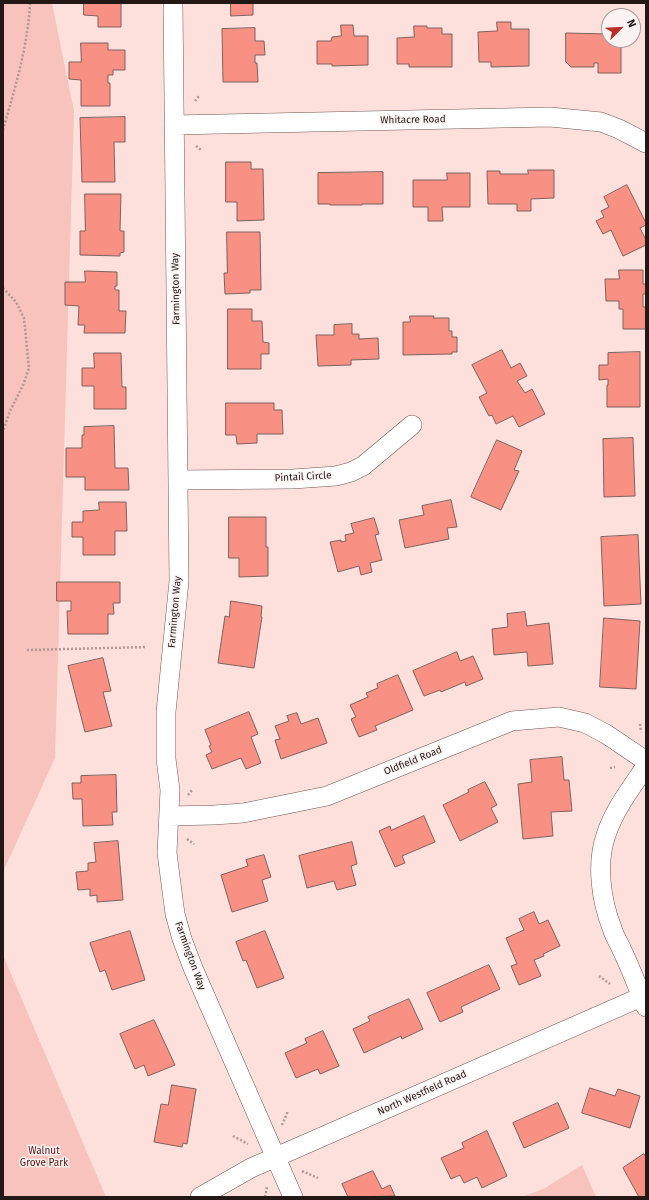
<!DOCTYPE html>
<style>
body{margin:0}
#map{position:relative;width:649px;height:1200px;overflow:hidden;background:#fde0dc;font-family:"Fira Sans",sans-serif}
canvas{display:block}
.frame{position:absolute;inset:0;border:4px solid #241817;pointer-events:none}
.north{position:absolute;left:601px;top:8px;width:40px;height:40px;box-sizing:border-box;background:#fbf3f2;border:1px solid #a59b9a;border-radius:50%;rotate:66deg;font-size:11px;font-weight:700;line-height:16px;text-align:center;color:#241817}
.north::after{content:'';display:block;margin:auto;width:14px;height:18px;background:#bb2c27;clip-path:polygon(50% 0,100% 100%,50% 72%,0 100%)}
</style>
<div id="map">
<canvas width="649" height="1200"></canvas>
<div class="frame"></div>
<div class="north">N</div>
</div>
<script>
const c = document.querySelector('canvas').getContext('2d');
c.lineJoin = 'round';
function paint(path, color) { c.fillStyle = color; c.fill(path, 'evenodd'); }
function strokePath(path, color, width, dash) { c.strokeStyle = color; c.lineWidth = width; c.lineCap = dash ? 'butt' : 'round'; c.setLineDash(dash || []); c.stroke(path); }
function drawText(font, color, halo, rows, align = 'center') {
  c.font = font + ' "Fira Sans",sans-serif'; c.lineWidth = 3; c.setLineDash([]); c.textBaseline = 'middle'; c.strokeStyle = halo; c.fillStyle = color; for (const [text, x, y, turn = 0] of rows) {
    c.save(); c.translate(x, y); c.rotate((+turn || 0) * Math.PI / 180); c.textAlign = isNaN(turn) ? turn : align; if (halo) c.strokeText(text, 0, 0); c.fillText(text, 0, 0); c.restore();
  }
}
paint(new Path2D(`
 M3 3H52L74 111 55 758 3 872Z
 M3 955 106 1197H3Z
 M582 1165 596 1197H522L545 1188Z`), '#f7c3bc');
const building = new Path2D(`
 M84 3H121V27H98V16L84 15Z
 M231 3H253V15L231 16Z
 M497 22H511V29H529V66L491 67V62H479L478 32 497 31Z
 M341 25H353L354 36H368V65L332 66V64H317V41H331L332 37 341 36Z
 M414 26H427V28H442V34H452V67H409V64H397V38L414 37Z
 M255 28V41H264L265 55H255V63H257L258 82H223L222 29Z
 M566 33 609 34V40H621V73H598V63H594V67H571L566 62Z
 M81 43H108V50H125V70H113V75H108V83H110V106H81V80L69 79V62H81Z
 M125 117V142H114L115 182H82L80 118Z
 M226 162H251V169H263L264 220 237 221V202H226Z
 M528 170H554V198L531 199V211H517V204H488L487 171H500V174H528Z
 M383 172V204H362V205H330V204H318V173Z
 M447 173H470V207H442L443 221H428V207H413V180H447Z
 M627 185 646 223V225L640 228 646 240V245L623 256 611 230 603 234 596 221 604 217 601 211 609 207 604 197Z
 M85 194H121L120 231H124V252L120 253V256L80 255V231H85Z
 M227 232H260L261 290H250V293L225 294 224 273H227Z
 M619 270H643V284H646V294H643V307H646V329H623V309H619V301H606L605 279H619Z
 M85 271 117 272V286H115V290H119V311H126L125 333H84L85 325H78L79 306 65 305V282H85Z
 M228 309H252V321H262L263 342 269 343V354H261V369H228Z
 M410 316H434L433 318H449V331H452V337H457V352H452V354L403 355V322H410Z
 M352 324V334H359V339L378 338 379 359 351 360V365L318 366 316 335H334V325Z
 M502 350 511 368 520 363 527 376 517 381 525 393 532 389 545 414 519 427 513 416 496 424 492 415 489 416 479 397 487 393 472 365Z
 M640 352V407H607V385H608V379L599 380V365H608V353Z
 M94 353H121L122 387H126V409H94V386H82V368H94Z
 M226 403H274V410H282L283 434H257V443L237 444 236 435H226Z
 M114 426 115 468H128L129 490H85V477H66V448H82V435H84V427Z
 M633 438 635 496 604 497 603 439Z
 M497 440 522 451 514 470 519 471 501 510 471 497Z
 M451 500 457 527 447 528 449 539 405 548 399 520 424 515 422 506Z
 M99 502H126L127 531H115V555H83V537H72V522H83V511L99 510Z
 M229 517H266V547H268V576L239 577V558H229Z
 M374 518 379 534 375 535 382 560 370 563 372 572 361 575 359 566 338 572 330 542 341 540V542L346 541 345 535 354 533 351 524Z
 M638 535 641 604 604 606 601 537Z
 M57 582H120V603H113L114 614H108V634H68L67 611H71V601H57Z
 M231 601 262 606 261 617H262L254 668 218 663 225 616 229 617Z
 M525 612 527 626 549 623 553 664 528 666 527 652 494 655 492 629 508 627 507 614Z
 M604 618 640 621 636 689 600 687Z
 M457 652 460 661 473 656 483 679 466 686 465 682 441 692 440 690 424 696 413 671Z
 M103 658 111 691 103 692 112 726 85 732 68 666Z
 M398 675 413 710 375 726 377 730 359 737 351 719 356 717 350 705 368 697 366 693 378 688 377 684Z
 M249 712 258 734 251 737 261 763 246 769 241 758 212 769 206 755 212 752 209 746 211 745 205 730Z
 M297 713 301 724 318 718 327 743 281 759 275 740 280 739 275 726 289 721 287 716Z
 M562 757 564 780H569L572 811 551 812 553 836 523 839 518 784 532 782 530 760Z
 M116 775 117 812H112L113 825 83 826 82 799H73L72 783H81V776Z
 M485 782 497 805 491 808 498 822 460 841 443 805 469 792 468 790Z
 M424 816 435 842 402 856 405 863 395 867 379 831 390 826 391 830Z
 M118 841 123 900 97 902V895L90 896V889L78 890 76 872 88 871V863L96 862 94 843Z
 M352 842 357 864 351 866 356 885 337 890 334 881 307 888 299 856Z
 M264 855 271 877 262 880 268 901 232 912 221 875 248 866 246 860Z
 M534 912 539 924 548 920 560 946 543 954 544 956 534 960 541 976 519 985 511 966 517 964 506 938 524 930 519 919Z
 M130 931 145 980 112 990 105 970 100 972 90 943Z
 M265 931 284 978 257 988 246 960 243 961 236 942Z
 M489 965 500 989 461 1007 463 1012 440 1022 427 993Z
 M409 999 423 1029 402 1039 401 1036 364 1053 353 1029 370 1021 368 1017Z
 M154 1020 175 1065 148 1076 144 1065 135 1069 120 1034Z
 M323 1031 339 1066 320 1074 318 1069 296 1078 285 1053 307 1043 305 1039Z
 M172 1085 196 1089 187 1144 183 1143 182 1147 154 1142 161 1104 168 1105Z
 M590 1088 615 1096 618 1089 640 1096 630 1128 582 1113Z
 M558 1103 569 1128 524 1148 513 1123Z
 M487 1131 507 1176 482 1188 477 1177 464 1183 460 1175 451 1179 441 1158 464 1148 462 1143Z
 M644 1154 646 1157V1197H639L623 1168Z
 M373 1171 382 1189 390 1185 395 1196 348 1197 342 1184Z`);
paint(building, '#f99084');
strokePath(building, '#7f615d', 1);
const minor = new Path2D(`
 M173 3 179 581 166 712V759L170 790 167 853 175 914 182 939 193 968 293 1197
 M174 125 550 117 601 122 619 129 646 143
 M178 480 293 479 336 476 351 472 363 466 412 425
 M646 766C631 788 614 810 606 835 596 864 601 900 612 928 614 936 619 943 622 950 631 969 638 988 646 1007
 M169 816 214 815 243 813 327 796 512 721 559 717 585 723 606 734 646 761
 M200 1197 251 1168 646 995`);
strokePath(minor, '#735652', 20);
strokePath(new Path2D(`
 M195 101 199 96
 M3 130C15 88 28 46 30 3
 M196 146 201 150
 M3 288 16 302 24 318 29 368 24 383 10 411 3 431
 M27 650 147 647
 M640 724 641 732
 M610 768 615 767
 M188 795 193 789
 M187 839 194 844
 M599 976 610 984
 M282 1125 288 1111
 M233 1136 248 1144
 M302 1171 318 1178
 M265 1197 267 1187`), '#af9895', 2.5, [2, 2]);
strokePath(minor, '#fff', 19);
drawText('10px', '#241817', '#fbf3f2', [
 ["Whitacre Road",413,120,-1],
 ["Farmington Way",176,289,-91],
 ["Pintail Circle",303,477,-3],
 ["Farmington Way",175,612,-85],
 ["Oldfield Road",413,761,-22],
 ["Farmington Way",190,956,70],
 ["North Westfield Road",422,1093,-24]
]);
drawText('10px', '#52110e', '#fbf3f2', [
 ["Walnut",44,1151],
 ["Grove Park",44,1163]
]);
</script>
